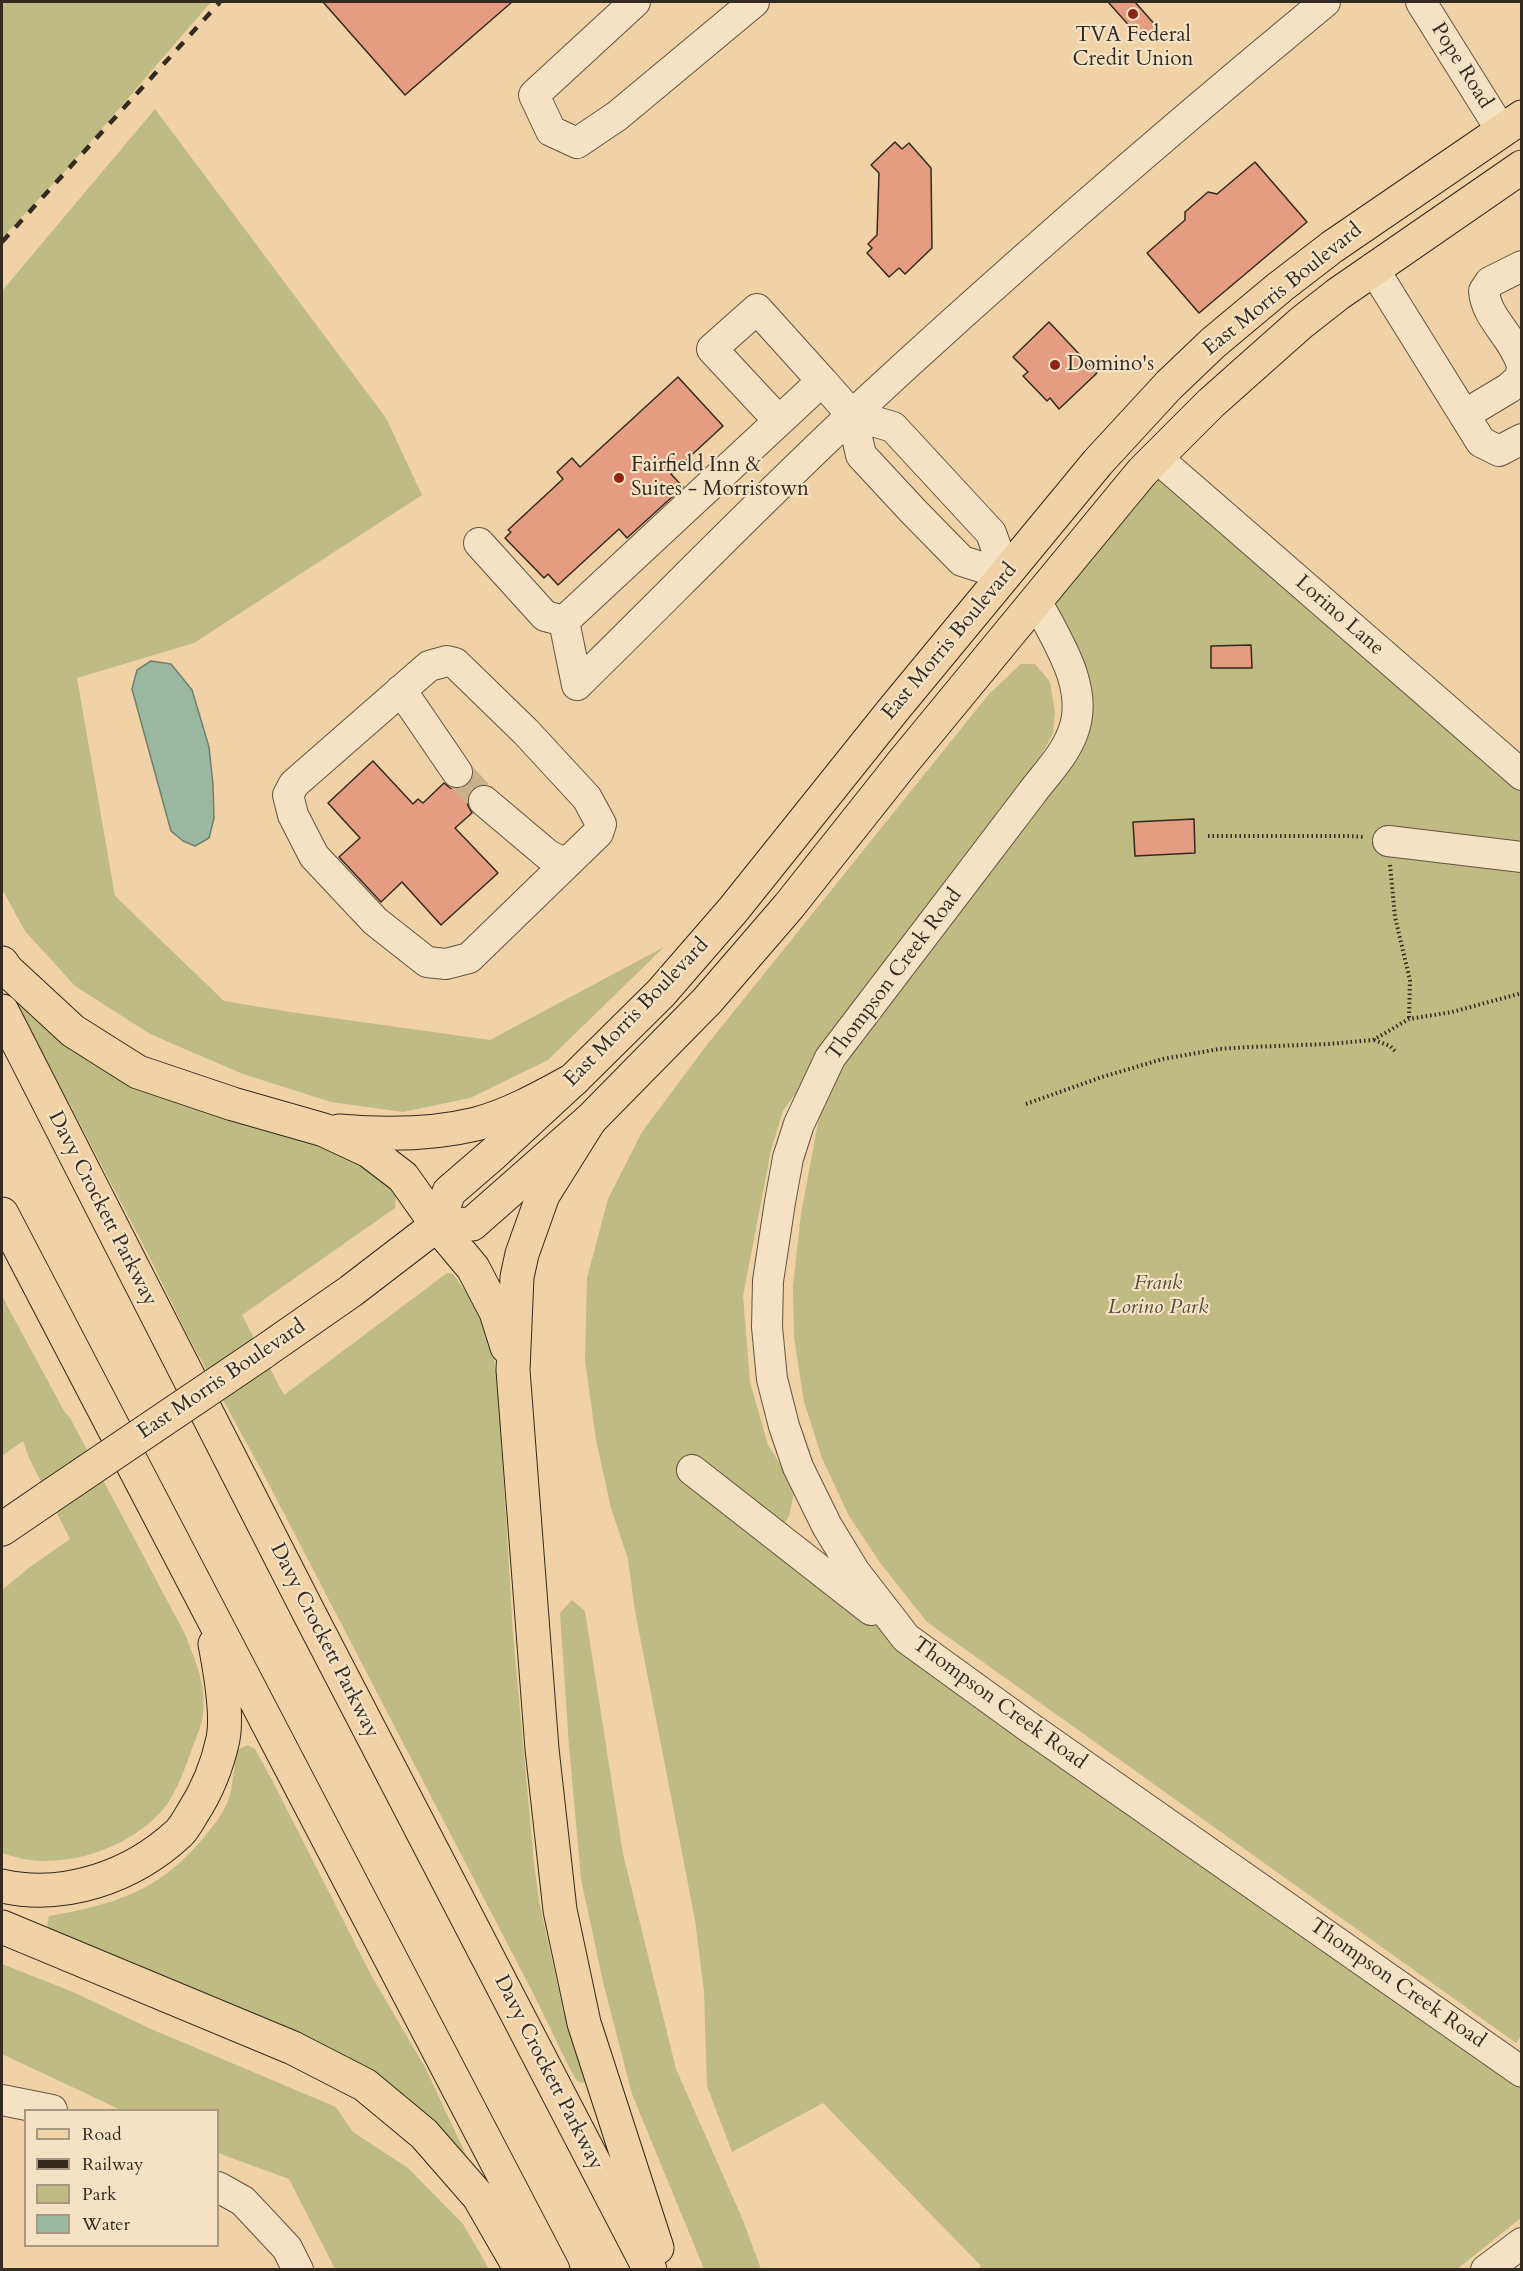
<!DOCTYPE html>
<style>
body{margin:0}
#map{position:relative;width:1523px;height:2271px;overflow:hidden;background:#f0d2a6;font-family:Cardo,serif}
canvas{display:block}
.frame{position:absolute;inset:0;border:3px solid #332a20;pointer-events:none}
.legend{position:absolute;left:24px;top:2109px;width:195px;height:138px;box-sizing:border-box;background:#f5e2c5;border:2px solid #a79883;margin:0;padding:8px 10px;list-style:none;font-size:18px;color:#332a20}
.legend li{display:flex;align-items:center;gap:12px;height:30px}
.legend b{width:30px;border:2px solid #a79883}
</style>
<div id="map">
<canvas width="1523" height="2271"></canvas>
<div class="frame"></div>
<ul class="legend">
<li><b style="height:8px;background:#f0d2a6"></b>Road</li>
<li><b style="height:8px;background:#332a20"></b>Railway</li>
<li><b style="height:16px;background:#bebb83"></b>Park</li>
<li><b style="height:16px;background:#9bb8a3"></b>Water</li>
</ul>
</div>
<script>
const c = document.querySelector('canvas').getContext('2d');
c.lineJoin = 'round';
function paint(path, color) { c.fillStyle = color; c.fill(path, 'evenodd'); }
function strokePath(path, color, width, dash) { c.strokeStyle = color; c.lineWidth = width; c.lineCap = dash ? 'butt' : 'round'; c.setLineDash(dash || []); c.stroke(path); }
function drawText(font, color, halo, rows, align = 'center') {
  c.font = font + ' Cardo,serif'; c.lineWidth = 4.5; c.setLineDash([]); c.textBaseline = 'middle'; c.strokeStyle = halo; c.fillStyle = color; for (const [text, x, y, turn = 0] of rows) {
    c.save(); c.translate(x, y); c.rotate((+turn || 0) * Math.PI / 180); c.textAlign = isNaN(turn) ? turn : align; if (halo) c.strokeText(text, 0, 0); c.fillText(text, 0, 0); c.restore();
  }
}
paint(new Path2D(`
 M2 2H211L67 169 2 238Z
 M155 109 386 418 422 495 194 643 77 678 115 896 224 1001 290 1012 490 1040 664 947 548 1060 470 1098 403 1112 331 1102 243 1074 150 1034 75 986 25 931 2 889V291Z
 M1156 457 1521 775 1522 2035 1516 2043 927 1622 881 1564 849 1516 822 1458 804 1402 794 1337 793 1286 801 1214 830 1058 1079 708 1037 602Z
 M1021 664H1035L1050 682 1055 712 1053 733 1035 767 783 1111 771 1150 743 1296 750 1382 768 1445 795 1488 789 1516 774 1542 1521 2072V2218L1457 2269H980L981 2266 823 2103 732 2152 707 2086 704 1992 695 1920 635 1611 628 1559 611 1508 596 1440 585 1360 587 1278 608 1199 642 1132 706 1046 989 694Z
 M13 996 265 1129 350 1156 396 1192 395 1208 242 1315 284 1395 447 1273 453 1274 482 1315 491 1341 498 1386 513 1634 534 1863 539 1901 563 2010 587 2080 582 2083 577 2081 570 2069 532 1991 264 1475 187 1334 148 1254Z
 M2 1296 64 1411 70 1418 185 1634C195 1660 207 1686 203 1714 202 1725 196 1738 192 1749 185 1768 177 1791 165 1807 137 1842 85 1862 42 1861 28 1861 15 1857 2 1853V1590L30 1567 70 1539 29 1458 23 1441 2 1456Z
 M572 1600 585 1611 623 1854 676 2069 742 2218 761 2269H704L632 2094 603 1982 581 1879 569 1746 560 1613Z
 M248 1745 255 1749 271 1778 371 1975 426 2069 473 2170 151 1972 89 1945 57 1934 47 1926 49 1916C116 1904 160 1891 204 1837 214 1825 224 1813 229 1798 234 1782 233 1765 239 1749Z
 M2 1964 73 1992 151 2029 336 2107 353 2132 408 2168 463 2224 489 2269H335L289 2179 218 2153V2110H121L2 2054Z`), '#bebb83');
const water = new Path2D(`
 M151 661 171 664 192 690 209 747 213 785 214 818 209 838 195 846 183 841 171 831 132 689 137 670Z`);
paint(water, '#9bb8a3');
strokePath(water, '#717f6f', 1.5);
const building = new Path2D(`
 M323 2H512L405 95Z
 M1108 2H1135L1157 27 1142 40Z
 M895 142 902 149 909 143 931 168 932 248 905 274 899 268 889 277 867 253 872 248 868 244 877 235 879 173 871 165Z
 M1255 162 1307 222 1199 313 1147 253 1185 220V212L1208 192 1217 194Z
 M1049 322 1097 373 1059 409 1050 398 1047 401 1023 376 1028 372 1013 357Z
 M678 377 723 426 671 474 683 487 627 538 619 529 558 585 548 574 544 578 505 538 511 532 508 530 563 479 557 472 572 458 580 467Z
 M1251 645 1252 668H1211V646Z
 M373 761 413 804 418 799 423 803 444 783 450 788 459 789 467 786 473 775 482 784 471 790 467 799 468 806 472 813 455 828 498 873 441 925 402 882 381 902 339 857 360 838 328 803Z
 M1194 819 1195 853 1135 856 1133 822Z`);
paint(building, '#e49d83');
strokePath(building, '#332a20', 1.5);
strokePath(new Path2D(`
 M457 772 484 801`), '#cab08b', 30, [30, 15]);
const minor = new Path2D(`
 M635 2 534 95 551 131 577 143 617 116 754 2
 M1421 2 1501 130
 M1522 266 1490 282 1484 291C1486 319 1515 338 1522 366
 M1373 268 1481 442 1499 451 1522 439
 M852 415 893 427 991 533 1006 575
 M1464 415 1509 388 1519 379 1522 370
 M779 421 712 349 757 309 822 381
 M1156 457 1522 775
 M479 543 545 616 564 621 577 685
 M1037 602C1057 641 1090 688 1073 732 1065 755 1045 775 1031 794L830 1058 799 1124 788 1158 780 1202 768 1281 767 1327 772 1379 784 1426 798 1467 827 1526 855 1572 906 1638 1026 1725 1522 2072
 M564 621 822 381 852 415 861 455 913 511 962 561 1006 575
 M447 661 455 663 526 732 587 798 601 824 598 833 469 958 446 964 427 962 375 921 314 856 293 815 288 795 294 784 429 666Z
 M577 685C669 595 759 502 853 414 1006 272 1164 135 1325 2
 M401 690 457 772
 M484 801 548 855 566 864
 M1388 841 1522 857
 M692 1470 871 1610
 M2 2100 52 2110
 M218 2187 243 2201 287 2248 298 2270
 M1486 2270 1522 2243`);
const major = new Path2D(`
 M437 1225 472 1224 590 1120 707 1001 789 906 904 761 1142 472 1211 403 1301 323 1338 294 1522 167
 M262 1353 351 1291 437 1225 449 1192 493 1154 573 1080 661 993 733 910 894 709 1098 462 1169 385 1213 343 1280 287 1332 247 1522 117
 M2 1529 49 1497`);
const highway = new Path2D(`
 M2 963 6 969 73 1031 138 1072 233 1104 324 1130 369 1151 403 1177 437 1225 473 1268 496 1312 507 1347
 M2 1011 309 1613 650 2270
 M590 1120 543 1195 522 1254 517 1277 513 1370 542 1749 560 1910 584 2023 657 2248
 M339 1131C385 1135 431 1135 476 1124 510 1115 542 1097 573 1080
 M2 1214 553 2270
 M2 1886C64 1900 132 1877 179 1833 184 1828 188 1821 192 1814 207 1791 217 1767 223 1739 228 1713 220 1670 215 1644
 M2 1927 293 2048 365 2085 424 2134 479 2197 521 2270`);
strokePath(minor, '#625442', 32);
strokePath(major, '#332a20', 35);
strokePath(highway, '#332a20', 35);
strokePath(new Path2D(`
 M1208 836H1349L1364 837
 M1390 865 1395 917 1410 980 1409 1019
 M1374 1040 1390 1046 1395 1051
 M1026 1104 1102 1077 1163 1059 1219 1049 1249 1047 1329 1044 1373 1040 1409 1019 1452 1012 1522 993`), '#332a20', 4, [1.5, 3]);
strokePath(minor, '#f5e2c5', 30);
strokePath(major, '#f0d2a6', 33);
strokePath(highway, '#f0d2a6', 33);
strokePath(new Path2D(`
 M2 242 220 2`), '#332a20', 4.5, [10, 10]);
const majorBridge = new Path2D(`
 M49 1497 262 1353`);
strokePath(majorBridge, '#332a20', 35, []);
strokePath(majorBridge, '#f0d2a6', 33);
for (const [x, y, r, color] of [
 [1133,14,6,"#8f2418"],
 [1055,365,6,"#8f2418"],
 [619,478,6,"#8f2418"]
]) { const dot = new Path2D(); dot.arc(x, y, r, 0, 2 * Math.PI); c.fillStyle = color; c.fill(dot); strokePath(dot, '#f5e2c5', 2); }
drawText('21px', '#332a20', '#f5e2c5', [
 ["TVA Federal",1133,36,"center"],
 ["Credit Union",1133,60,"center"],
 ["Domino's",1067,365],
 ["Fairfield Inn &",631,466],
 ["Suites - Morristown",631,490]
], 'left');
drawText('21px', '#332a20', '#f5e2c5', [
 ["Pope Road",1461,66,58],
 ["East Morris Boulevard",1283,290,-39],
 ["Lorino Lane",1339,616,41],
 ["East Morris Boulevard",950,642,-50],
 ["Thompson Creek Road",895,975,-53],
 ["East Morris Boulevard",637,1013,-46],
 ["Davy Crockett Parkway",102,1209,63],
 ["East Morris Boulevard",222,1380,-34],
 ["Davy Crockett Parkway",324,1641,63],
 ["Thompson Creek Road",999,1704,36],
 ["Thompson Creek Road",1397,1984,35],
 ["Davy Crockett Parkway",548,2073,63]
]);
drawText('italic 21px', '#564e39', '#f5e2c5', [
 ["Frank",1158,1284],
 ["Lorino Park",1158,1308]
]);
</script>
